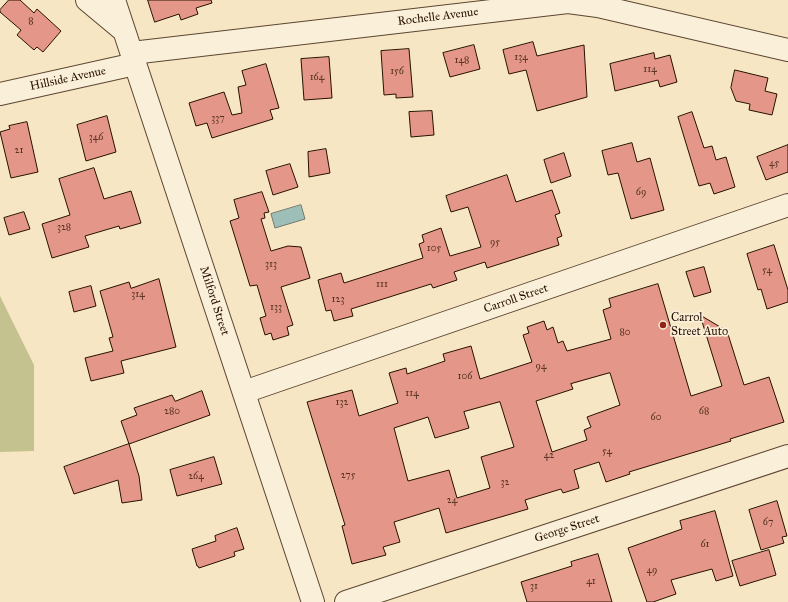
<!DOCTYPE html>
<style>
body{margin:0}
canvas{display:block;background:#f7e6c4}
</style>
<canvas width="788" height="602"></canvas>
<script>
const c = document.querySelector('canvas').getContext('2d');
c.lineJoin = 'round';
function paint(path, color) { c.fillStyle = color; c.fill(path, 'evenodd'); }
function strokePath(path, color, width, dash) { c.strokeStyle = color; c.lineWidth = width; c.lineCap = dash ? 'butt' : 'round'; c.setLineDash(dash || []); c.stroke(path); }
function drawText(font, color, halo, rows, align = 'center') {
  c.font = font + ' "IM FELL Great Primer",serif'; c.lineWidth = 3.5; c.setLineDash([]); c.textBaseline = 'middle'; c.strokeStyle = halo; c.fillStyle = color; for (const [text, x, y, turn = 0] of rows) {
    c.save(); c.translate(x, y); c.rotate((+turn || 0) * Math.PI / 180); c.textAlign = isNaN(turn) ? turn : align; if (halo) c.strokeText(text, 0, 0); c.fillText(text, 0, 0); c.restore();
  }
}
paint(new Path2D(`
 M0 296 34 365V451L0 452Z`), '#c4c38f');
const water = new Path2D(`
 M301 205 305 219 275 228 271 214Z`);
paint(water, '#9ebfb8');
strokePath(water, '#6f796e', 1);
const building = new Path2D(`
 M9 0H20L34 13 37 9 61 31 43 52 37 47 34 50 17 35 21 30 0 12V10Z
 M148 0H211L212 3 196 8 198 14 181 20 179 14 155 22Z
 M533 42 537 56 584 45 587 97 537 111 526 70 509 74 503 50Z
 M474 45 480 69 450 77 443 53Z
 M409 49 413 97 396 98V94L384 95 381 51Z
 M654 53 655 59 670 55 677 82 660 87 658 80 615 91 610 64Z
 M329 57 332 98 304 100 301 59Z
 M266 64 279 108 270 110 273 119 212 138 207 123 196 126 189 103 224 92 232 115 242 113 238 87 246 85 242 71Z
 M735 70 768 78 765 91 777 94 772 115 749 110 750 104 736 101 731 88Z
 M432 111 434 135 411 137 409 112Z
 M692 112 704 148 712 146 716 160 726 157 735 187 714 194 710 183 699 186 678 117Z
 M107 116 116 152 86 161 77 125Z
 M27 122 38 172 11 178 0 132 10 129 9 126Z
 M632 143 637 162 650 158 664 210 631 219 618 173 608 175 602 151Z
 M788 145V172L766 180 757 157Z
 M326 149 330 173 309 177 308 152Z
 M564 153 571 176 551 183 544 160Z
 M290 164 298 187 273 195 266 171Z
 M94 168 104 199 131 191 141 223 120 229 119 226 85 236 89 247 52 258 42 224 70 215 59 179Z
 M507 175 516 202 552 190 560 213 555 215 562 236 557 238 559 245 487 268 485 262 454 272 457 280 433 288 431 284 351 309 353 316 334 321 331 310 326 311 318 280 341 273 344 283 423 258 419 244 424 242 422 235 441 228 450 256 481 247 468 207 451 212 446 196Z
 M262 192 269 212 264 213 265 218 261 219 271 251 288 246 301 247 310 278 281 287 293 325 287 327 289 335 273 340 271 333 265 335 260 318 266 316 257 285 250 286 230 221 239 218 234 200Z
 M24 212 30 229 9 235 4 218Z
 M774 245 788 290V302L767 309 761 289 758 290 747 254Z
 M704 267 711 292 694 297 686 272Z
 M159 279 176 347 121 361 124 373 91 381 85 358 113 351 109 338 113 337 100 291 129 282 131 288Z
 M658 284 691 396 722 386 700 315 727 331 744 385 769 377 784 422 730 439 731 441 629 472 630 474 606 482 599 462 574 470 579 488 563 493 561 489 525 500 528 509 446 533 439 508 394 522 400 542 383 547 386 555 352 564 342 526 345 525 307 402 352 390 359 416 398 403 389 373 406 368 407 374 445 361 443 354 471 346 480 379 532 362 523 335 529 333 527 327 544 321 547 330 553 327 558 343 563 341 567 351 611 339 603 310 611 307 609 299ZM610 373 620 405 587 417 591 427 584 430 587 440 552 452 536 401 573 389 571 384ZM500 402 514 447 481 457 490 488 457 498 449 470 408 481 394 428 428 417 435 438 469 428 464 412Z
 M91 286 96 306 74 312 69 292Z
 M202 391 210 415 129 444 121 421 137 415 134 408 172 395 175 401Z
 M129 444 139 476 142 500 122 503 118 480 74 494 64 467Z
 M214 457 222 484 177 496 170 470Z
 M777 501 787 536 782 537 784 543 761 550 749 510Z
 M715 511 733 576 716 581 712 569 671 580 676 594 653 602H647L628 548 682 529 680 521Z
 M237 528 244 549 234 552 235 556 199 568 198 566H197L192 549 216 541 215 536Z
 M769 550 776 575 740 586 732 561Z
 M598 554 612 602H527L521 582 572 566 571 562Z`);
paint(building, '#e49788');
strokePath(building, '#281000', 1);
const minor = new Path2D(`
 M0 94 135 64
 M244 392 788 205
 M346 602 788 456`);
const tertiary = new Path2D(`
 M87 0 123 30
 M114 0 313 602
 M132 53 568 2 598 6 788 50`);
strokePath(minor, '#5c4631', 24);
strokePath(tertiary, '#5c4631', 24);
strokePath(minor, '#faefd9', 22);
strokePath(tertiary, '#faefd9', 22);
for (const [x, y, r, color] of [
 [663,325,4,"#8f2418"]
]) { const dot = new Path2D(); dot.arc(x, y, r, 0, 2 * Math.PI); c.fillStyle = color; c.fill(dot); strokePath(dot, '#faefd9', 1.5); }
drawText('10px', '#573222', null, [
 ["8",31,22],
 ["134",521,58],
 ["148",462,61],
 ["114",650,70],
 ["156",397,72],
 ["164",317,78],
 ["337",218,119],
 ["346",96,138],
 ["21",19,151],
 ["45",774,164],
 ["69",641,193],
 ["328",64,228],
 ["95",495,243],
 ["105",434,249],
 ["313",271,265],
 ["54",767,271],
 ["111",382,285],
 ["314",138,295],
 ["123",338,300],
 ["133",276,308],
 ["80",625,333],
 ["94",541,367],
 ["106",465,377],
 ["114",412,394],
 ["132",342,403],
 ["280",172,412],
 ["68",704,412],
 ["60",656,418],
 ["54",607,452],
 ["42",549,456],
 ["275",348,476],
 ["264",196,477],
 ["32",505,483],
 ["24",452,501],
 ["67",768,523],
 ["61",705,545],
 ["49",652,571],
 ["41",591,582],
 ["31",534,587]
]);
drawText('12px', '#281000', '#faefd9', [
 ["Rochelle Avenue",438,17,-7],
 ["Hillside Avenue",68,79,-12],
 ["Carroll Street",516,299,-19],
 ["Milford Street",214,301,72],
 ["George Street",567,529,-18]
]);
drawText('12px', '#281000', '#faefd9', [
 ["Carrol",671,318],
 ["Street Auto",671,332]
], 'left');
</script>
